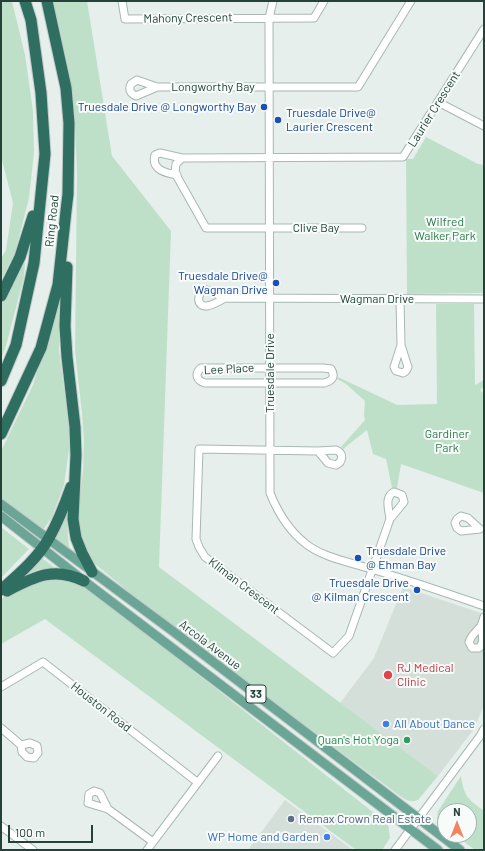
<!DOCTYPE html>
<style>
body{margin:0}
#map{position:relative;width:485px;height:851px;overflow:hidden;background:#e6efeb;font-family:Barlow,sans-serif}
canvas{display:block}
.frame{position:absolute;inset:0;border:2px solid #24423a;pointer-events:none}
.north{position:absolute;left:437px;top:803px;width:40px;height:40px;box-sizing:border-box;background:#f7fbf9;border:1px solid #a3b1ad;border-radius:50%;rotate:0deg;font-size:11px;font-weight:700;line-height:16px;text-align:center;color:#24423a}
.north::after{content:'';display:block;margin:auto;width:14px;height:18px;background:#f4845f;clip-path:polygon(50% 0,100% 100%,50% 72%,0 100%)}
.scale{position:absolute;left:8px;top:825px;width:85px;height:18px;box-sizing:border-box;border:2px solid #24423a;border-top:0;padding-left:5px;font-size:12px;line-height:14px;white-space:nowrap;color:#24423a;-webkit-text-stroke:3px #f7fbf9;paint-order:stroke}
</style>
<div id="map">
<canvas width="485" height="851"></canvas>
<div class="frame"></div>
<div class="north">N</div>
<div class="scale">100 m</div>
</div>
<script>
const c = document.querySelector('canvas').getContext('2d');
c.lineJoin = 'round';
function paint(path, color) { c.fillStyle = color; c.fill(path, 'evenodd'); }
function strokePath(path, color, width, dash) { c.strokeStyle = color; c.lineWidth = width; c.lineCap = dash ? 'butt' : 'round'; c.setLineDash(dash || []); c.stroke(path); }
function drawText(font, color, halo, rows, align = 'center') {
  c.font = font + ' Barlow,sans-serif'; c.lineWidth = 4; c.setLineDash([]); c.textBaseline = 'middle'; c.strokeStyle = halo; c.fillStyle = color; for (const [text, x, y, turn = 0] of rows) {
    c.save(); c.translate(x, y); c.rotate((+turn || 0) * Math.PI / 180); c.textAlign = isNaN(turn) ? turn : align; if (halo) c.strokeText(text, 0, 0); c.fillText(text, 0, 0); c.restore();
  }
}
paint(new Path2D(`
 M403 587 484 614V705L474 729 438 776 340 703 374 658Z
 M285 800 353 850H248Z`), '#d4dfda');
paint(new Path2D(`
 M1 1H12L25 55 33 111 34 153 29 198 15 253 1 280V259L6 250 13 203 1 156Z
 M53 1H87L112 156 171 231 159 567 438 776 418 800C409 804 403 798 396 793L169 625 94 563 84 549 77 530 78 510 83 471 84 441 82 413 75 351 77 177 75 118 70 84Z
 M426 137 478 164 484 165V293L407 294 406 159H413Z
 M25 262 24 277 6 346 1 359V304Z
 M59 300V350L69 427V450L64 485 52 517 43 530 1 499V451L33 385Z
 M436 304H474L475 385 484 380V387L480 390 484 394V493L401 464 397 488H392L386 459 373 454 367 430 343 449 341 447 365 420 364 415 365 401 346 384 337 379 338 377 397 405 437 404Z
 M69 504C67 521 67 535 70 552L51 537Z
 M1 527 29 549 1 578Z
 M38 555 54 567 53 569H40L22 576Z
 M68 580 88 588 388 824 390 838 382 850H356L45 619 1 644V599L15 590 40 581Z
 M461 776C464 797 468 799 484 811V850H475L455 835H469V811H445V827L437 820 438 811Z`), '#bfe0c8');
const minor = new Path2D(`
 M122 1 125 19 314 18 324 1
 M273 1 269 18 270 493C278 513 288 530 306 544 324 558 350 562 371 569 409 580 446 593 484 606
 M157 87 136 96C131 94 128 90 131 84L137 80 157 87H358L411 1
 M438 102 484 126
 M177 175C166 173 151 170 155 155L160 153 182 158
 M362 228H206L175 173 176 164 182 158 403 157 484 29
 M204 290H207L225 298C220 301 213 305 207 306 196 307 197 294 204 290Z
 M225 298 484 299
 M400 299 401 345
 M401 345 408 367 406 371 403 373 396 371 394 367Z
 M201 368H323L331 369C336 377 332 381 324 383H205C197 381 194 374 201 368Z
 M336 450C344 453 343 462 336 465L328 463 318 451Z
 M318 451 199 449 196 539 199 547 205 557 333 653 349 636 390 519
 M394 492 402 495 404 502 390 519C389 510 384 497 394 492Z
 M461 516 468 518 480 529 461 531 457 528 455 523 457 519Z
 M481 626C482 634 485 643 479 648H472L469 642 472 636 481 626 484 617
 M1 687 43 662 197 782
 M1 728 21 745 22 752 27 757 34 758 38 753 37 746 30 743 21 745
 M108 809 100 793 94 791 89 794 88 803 108 809 153 842
 M1 826 33 850
 M147 850 218 756
 M395 850 480 736 484 729`);
const major = new Path2D(`
 M1 504 174 632 460 850
 M1 516 84 581 438 850`);
const highway = new Path2D(`
 M67 267 65 326 67 357 75 427 76 455 73 519 76 538 82 553 92 572
 M1 296 20 257 33 216
 M1 381 16 345 34 263 45 154 41 93 31 20 25 1
 M1 434 41 348 58 285 66 211 68 194 69 123 66 88 47 1
 M1 590C18 575 38 558 49 538 58 522 65 504 71 487
 M7 591C34 577 54 566 84 581`);
strokePath(minor, '#a8b8b2', 9);
strokePath(major, '#c2cac8', 11);
strokePath(highway, '#c2cac8', 13);
strokePath(minor, '#fff', 7);
strokePath(major, '#6aa596', 9);
strokePath(highway, '#2f6f62', 11);
for (const [x, y, r, color] of [
 [264,107,4,"#1a4fb4"],
 [278,120,4,"#1a4fb4"],
 [276,283,4,"#1a4fb4"],
 [358,558,4,"#1a4fb4"],
 [417,590,4,"#1a4fb4"],
 [388,675,5,"#e0444e"],
 [386,724,4,"#3f7fe0"],
 [407,740,4,"#2e9e5b"],
 [291,819,4,"#5c6f8a"],
 [327,837,4,"#3f7fe0"]
]) { const dot = new Path2D(); dot.arc(x, y, r, 0, 2 * Math.PI); c.fillStyle = color; c.fill(dot); strokePath(dot, '#f7fbf9', 1.5); }
for (const [x, y, w] of [
 [256,694,20]
]) { const box = new Path2D(); box.roundRect(x - w / 2, y - 9, w, 18, 3); c.fillStyle = '#f7fbf9'; c.fill(box); strokePath(box, '#24423a', 1); }
drawText('bold 11px', '#24423a', null, [
 ["33",256,694]
]);
drawText('12px', '#24423a', '#f7fbf9', [
 ["Mahony Crescent",188,18,-1],
 ["Longworthy Bay",213,87],
 ["Laurier Crescent",434,109,-58],
 ["Ring Road",52,221,-84],
 ["Clive Bay",316,228],
 ["Wagman Drive",377,299],
 ["Lee Place",229,369,-3],
 ["Truesdale Drive",270,373,-90],
 ["Kliman Crescent",244,586,37],
 ["Arcola Avenue",210,645,37],
 ["Houston Road",101,707,38]
]);
drawText('12px', '#164399', '#f7fbf9', [
 ["Truesdale Drive @ Longworthy Bay",256,107],
 ["Truesdale Drive@",286,113,"left"],
 ["Laurier Crescent",286,127,"left"],
 ["Truesdale Drive@",268,276],
 ["Wagman Drive",268,290],
 ["Truesdale Drive",366,551,"left"],
 ["@ Ehman Bay",366,565,"left"],
 ["Truesdale Drive",409,583],
 ["@ Kilman Crescent",409,597]
], 'right');
drawText('12px', '#2d7a4b', '#f7fbf9', [
 ["Wilfred",445,222],
 ["Walker Park",445,236],
 ["Gardiner",447,434],
 ["Park",447,448]
]);
drawText('12px', '#be3a42', '#f7fbf9', [
 ["RJ Medical",397,668],
 ["Clinic",397,682]
], 'left');
drawText('12px', '#366cbe', '#f7fbf9', [
 ["All About Dance",394,724],
 ["WP Home and Garden",319,837,"right"]
], 'left');
drawText('12px', '#27864d', '#f7fbf9', [
 ["Quan's Hot Yoga",399,740]
], 'right');
drawText('12px', '#4e5e75', '#f7fbf9', [
 ["Remax Crown Real Estate",299,819]
], 'left');
</script>
